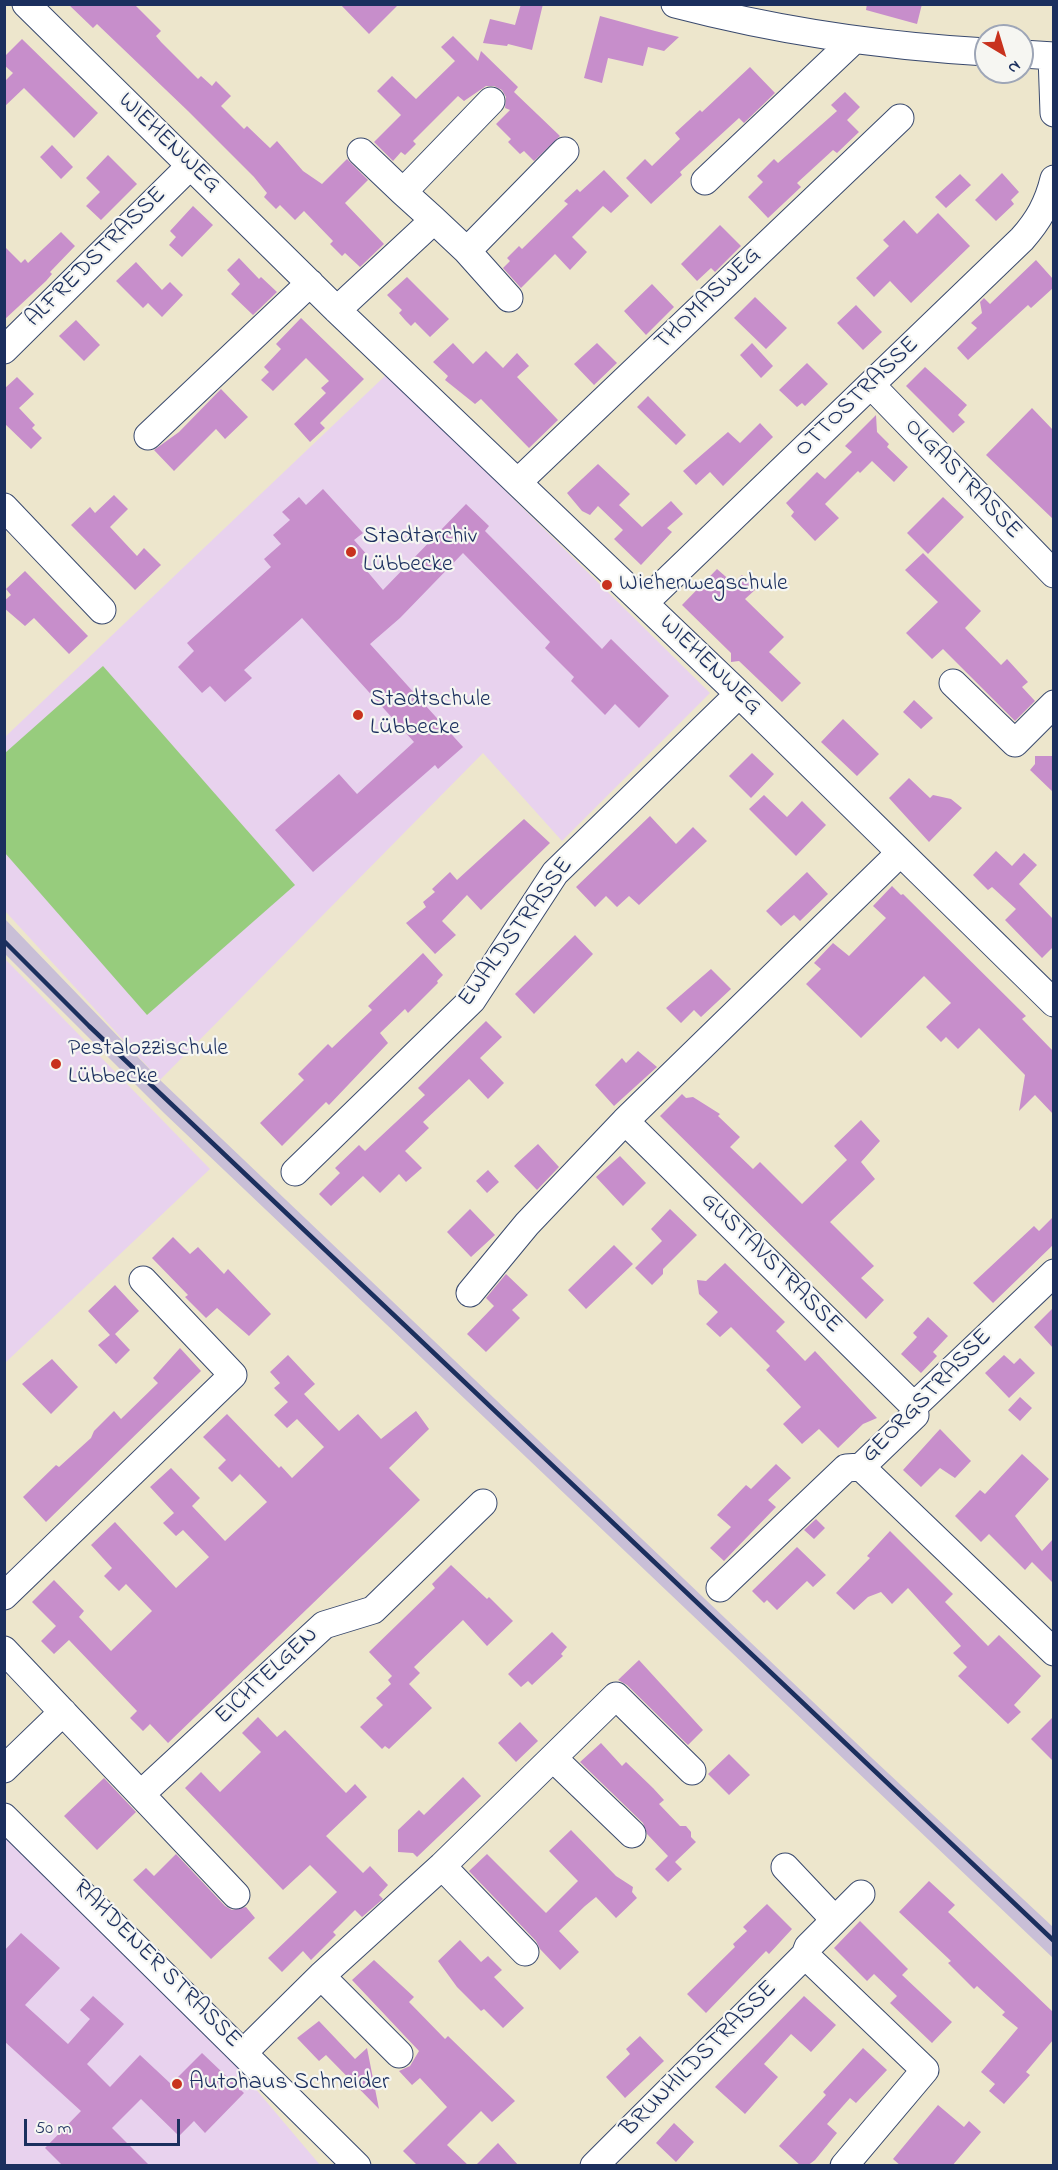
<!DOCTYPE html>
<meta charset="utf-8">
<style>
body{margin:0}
#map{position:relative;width:1058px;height:2170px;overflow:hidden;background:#ede6cc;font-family:"Indie Flower",sans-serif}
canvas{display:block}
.frame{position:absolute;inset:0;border:6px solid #1b2f5e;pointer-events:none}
.north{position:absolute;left:974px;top:24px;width:60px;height:60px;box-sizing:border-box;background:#f6f6f2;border:2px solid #9ea6b7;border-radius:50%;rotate:142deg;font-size:16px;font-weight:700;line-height:24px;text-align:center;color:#1b2f5e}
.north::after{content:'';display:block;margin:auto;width:21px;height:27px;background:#c8321e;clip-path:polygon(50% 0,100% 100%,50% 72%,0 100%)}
.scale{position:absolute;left:24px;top:2119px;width:156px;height:27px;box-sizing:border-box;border:3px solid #1b2f5e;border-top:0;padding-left:8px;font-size:18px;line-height:21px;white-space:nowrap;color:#1b2f5e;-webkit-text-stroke:4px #f6f6f2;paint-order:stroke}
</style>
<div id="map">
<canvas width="1058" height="2170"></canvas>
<div class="frame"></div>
<div class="north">N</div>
<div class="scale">50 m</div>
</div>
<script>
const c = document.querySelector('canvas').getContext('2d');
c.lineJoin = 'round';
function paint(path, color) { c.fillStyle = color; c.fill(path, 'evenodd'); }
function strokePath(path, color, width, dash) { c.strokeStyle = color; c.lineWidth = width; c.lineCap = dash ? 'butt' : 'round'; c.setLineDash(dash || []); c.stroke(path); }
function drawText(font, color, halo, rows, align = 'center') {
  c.font = font + ' "Indie Flower",sans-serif'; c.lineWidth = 4.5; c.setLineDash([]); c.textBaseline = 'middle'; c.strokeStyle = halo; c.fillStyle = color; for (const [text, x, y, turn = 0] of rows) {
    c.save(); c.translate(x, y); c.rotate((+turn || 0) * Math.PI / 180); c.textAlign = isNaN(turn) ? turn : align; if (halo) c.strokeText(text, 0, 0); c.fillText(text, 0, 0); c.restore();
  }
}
paint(new Path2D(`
 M387 374 710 693 562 841 483 753 160 1080 5 911V737Z
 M5 959 210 1169 5 1363Z
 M4 1826 183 2003 320 2165H5Z`), '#e8d2ee');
paint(new Path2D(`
 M5 919 160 1080 873 1759 1053 1927V1958L164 1113 5 954Z`), '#c9bfd7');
paint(new Path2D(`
 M103 666 295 885 147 1015 5 853V753Z`), '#97cc7d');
paint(new Path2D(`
 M68 4H134L161 31 156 36 161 42 198 79 201 76 212 86 216 81 231 96 221 106 244 129 247 126 270 148 277 141 303 171 322 184 347 159 368 180 345 203 384 244 360 267 345 253 342 256 330 244 333 241 304 211 295 220 280 205 276 209 264 197 267 193 254 177 188 111 97 24 93 28Z
 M340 4H399L369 34Z
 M521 4H543L532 50 508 44 507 46 483 43 490 19 515 25Z
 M867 4H922L917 24 866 10Z
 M600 16 655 31 679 37 664 51 648 47 643 66 608 58 602 83 584 78Z
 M453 36 478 61 481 51 518 87 514 92 560 136 534 161 524 151 520 154 508 142 511 139 496 124 510 110 505 108 506 97 502 90 494 86H486L464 101 458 96 413 141 416 144 405 155 401 152 393 161 374 142 401 115 377 91 392 76 416 99 455 61 441 47Z
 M22 39 98 113 74 138 24 88 4 107V82L13 73 4 65V57Z
 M750 67 775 93 744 123 739 118 680 172 682 175 651 204 626 178 645 159 652 166 680 139 675 133 700 110 702 112Z
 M845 92 860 107 847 120 859 132 837 153 833 150 797 183 801 187 768 218 748 197 763 182 757 176 774 159 778 163 837 111 831 105Z
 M52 145 73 167 61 179 40 157Z
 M108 155 137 184 101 220 86 206 100 192 86 178Z
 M604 170 629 196 611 213 603 206 572 237 587 252 570 270 555 254 521 288 503 268 510 261 507 258 519 246 522 249 568 204 564 201 577 189 580 192Z
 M1002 173 1019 192 1011 200 1014 204 996 221 975 200Z
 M960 174 971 185 946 208 935 197Z
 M193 206 213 225 182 257 169 245 176 237 170 231Z
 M938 213 970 246 911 303 890 281 874 297 856 278 889 246 883 240 904 220 917 234Z
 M720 225 741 246 715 272 711 268 697 281 681 264Z
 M61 232 75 246 50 272 52 274 46 281 4 320V246L21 263 25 259 28 263Z
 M239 258 259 279 261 277 277 292 253 315 231 294 240 284 227 270Z
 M1036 260 1053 279V288L1031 308 1028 305 968 360 957 348 977 328 971 323 982 313 980 302 984 298 990 304Z
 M136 262 162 290 170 282 183 295 162 317 148 303 143 308 116 281Z
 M407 277 449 319 430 337 415 322 411 326 405 320 399 313 402 310 387 295Z
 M652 284 674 307 646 335 624 311Z
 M755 297 787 328 766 349 734 318Z
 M856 305 882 332 863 350 837 323Z
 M301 318 364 379 320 423 325 428 310 442 294 424 326 393 321 388 329 381 306 358 273 391 261 380 269 372 264 367 281 349 276 344Z
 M76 320 100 345 84 361 59 336Z
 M453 343 473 364 486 351 503 368 517 353 529 366 517 377 558 420 529 448 481 399 475 404 445 380 448 376 433 362Z
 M597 343 617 363 594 385 574 364Z
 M752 343 773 366 761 378 740 355Z
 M807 363 828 384 805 406 802 403 797 407 779 390Z
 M925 367 967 405 958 415 965 422 953 433 906 386Z
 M17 377 34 394 19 408 35 425 32 428 42 438 31 449 4 423V389Z
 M221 389 248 417 225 439 216 429 174 471 154 450 179 432Z
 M648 396 686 435 676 445 637 407Z
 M1032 408 1053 430V519L986 455Z
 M876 415 877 432 889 444 887 447 908 467 894 482 872 461 860 473 858 471 825 504 839 518 815 541 791 516 794 512 786 503 817 472 825 479 852 452 845 446Z
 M760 423 773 437 723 486 710 472 696 485 683 471 728 432 740 443Z
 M598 464 630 494 619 505 642 527 671 501 683 514 667 528 672 532 641 565 614 539 623 530 598 506 590 515 582 511 567 493Z
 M323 489 363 533 354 540 369 557 361 564 383 590 466 504 489 526 485 531 602 649 611 639 669 696 639 728 615 704 605 715 571 681 574 677 545 648 550 642 463 553 400 618 370 644 463 747 438 769 435 765 313 872 275 830 339 774 357 794 414 742 302 618 244 670 252 678 225 702 210 686 202 693 178 667 194 651 187 643 271 567 264 559 281 544 273 535 290 520 282 512 299 497 306 505Z
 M114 495 128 509 110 527 137 556 144 548 161 565 135 590 71 525 90 507 95 513Z
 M943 497 964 517 928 554 907 533Z
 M923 553 981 611 965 628 1001 665 1007 659 1028 682 1022 687 1035 701 1015 721 943 649 932 659 906 633 938 602 905 570Z
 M717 569 733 583 742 575 756 589 745 599 784 637 769 652 801 683 782 702 739 661 731 662V653L682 605Z
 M25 571 88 636 69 654 34 618 25 626 4 608V601L11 595 6 589Z
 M914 700 933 718 921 729 903 712Z
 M843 719 879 754 857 776 821 742Z
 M752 753 774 774 751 798 729 776Z
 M1035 756H1053V792L1030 770 1035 764Z
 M909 778 930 798 933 795 951 799 962 808 929 842 889 798Z
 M764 795 787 817 802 801 826 825 796 856 749 809Z
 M650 816 676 844 693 827 707 841 639 905 629 896 617 907 606 896 595 907 576 887Z
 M524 819 550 843 481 910 467 895 442 921 456 935 435 954 406 923 426 907 423 902 435 892 432 889 450 872 457 880Z
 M996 851 1012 866 1024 853 1037 865 1019 884 1053 919V947L1042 958 1005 920 1016 909 992 887 988 890 973 875Z
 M807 872 828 894 800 921 794 915 781 926 766 911Z
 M892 886 901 895 903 894 1026 1016 1022 1019 1053 1051V1114L1035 1095 1019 1111 1025 1075 979 1028 958 1049 946 1037 941 1042 926 1027 951 1003 924 976 861 1038 806 984 821 969 814 963 833 943 849 956 886 918 873 906Z
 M575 935 593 954 534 1014 515 994Z
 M423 953 443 975 437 981 438 983 408 1013 405 1009 380 1033 388 1043 329 1105 326 1102 282 1146 260 1123 304 1080 298 1074 328 1044 332 1048 372 1010 368 1006Z
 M711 969 731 989 701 1017 694 1010 681 1023 666 1008Z
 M486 1021 502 1037 480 1058 504 1083 488 1099 469 1079 423 1122 429 1128 405 1151 422 1168 406 1182 399 1174 380 1193 363 1176 331 1206 319 1194 340 1173 335 1168 359 1145 365 1151 425 1095 418 1088Z
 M638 1051 657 1067 614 1106 595 1085 622 1058 626 1063Z
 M682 1094 686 1098 693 1097 720 1114 718 1116 740 1137 730 1147 753 1169 760 1162 802 1204 847 1160 834 1146 861 1120 880 1141 861 1162 875 1179 830 1222 874 1266 861 1278 884 1300 866 1319 660 1116Z
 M538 1144 559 1167 537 1190 514 1166Z
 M620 1156 646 1183 623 1206 596 1177Z
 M488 1170 499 1182 487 1193 476 1181Z
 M470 1209 495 1235 471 1257 447 1232Z
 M670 1209 697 1235 663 1269V1274L652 1285 635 1268 662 1241 651 1229Z
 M1053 1217V1245L993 1303 973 1283 1034 1226 1039 1231Z
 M173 1237 190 1254 198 1247 224 1274 228 1269 271 1314 249 1336 217 1308 206 1318 185 1297 188 1295 152 1258Z
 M614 1245 633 1264 586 1309 568 1290Z
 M725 1263 785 1322 776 1331 805 1361 815 1351 877 1418 863 1424 838 1448 819 1429 802 1444 783 1424 801 1407 766 1370 770 1366 731 1327 720 1337 706 1324 718 1312 699 1294 697 1280 706 1281Z
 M506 1274 528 1295 512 1310 520 1318 486 1352 467 1334 494 1306 486 1298Z
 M115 1285 139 1311 115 1334 130 1350 116 1364 98 1345 110 1335 88 1311Z
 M1053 1308V1348L1034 1327Z
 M928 1317 948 1336 933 1352 937 1356 921 1373 901 1354 917 1337 913 1333Z
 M180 1348 201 1371 46 1522 23 1497 56 1465 59 1467 91 1438 94 1431 114 1411 121 1419 158 1383 153 1378Z
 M288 1355 315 1384 304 1394 339 1431 358 1414 381 1439 416 1411 429 1429 389 1468 420 1500 168 1743 150 1724 143 1731 130 1718 137 1711 69 1640 54 1654 41 1641 56 1626 32 1602 54 1580 84 1611 79 1617 111 1651 152 1611 126 1584 119 1591 104 1576 112 1568 91 1545 115 1522 176 1588 209 1557 183 1530 176 1536 163 1523 174 1513 150 1487 171 1468 200 1498 192 1506 225 1541 267 1502 240 1474 232 1482 218 1468 226 1460 203 1437 227 1414 279 1468 281 1466 292 1478 324 1447 297 1419 287 1428 274 1415 288 1402 274 1388 280 1383 270 1372Z
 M1004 1355 1014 1364 1020 1358 1035 1373 1009 1398 985 1373Z
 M52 1359 78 1387 51 1414 22 1384Z
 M1020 1397 1032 1408 1020 1421 1008 1410Z
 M940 1429 971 1461 955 1478 940 1468 921 1487 903 1470Z
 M1022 1454 1049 1479 1015 1516 1042 1551 1053 1539V1583L1032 1562 1025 1570 989 1534 981 1542 955 1516 980 1490 985 1494Z
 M776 1464 791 1478 768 1500 776 1507 724 1561 710 1548 731 1527 717 1515 746 1485 751 1489Z
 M816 1519 825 1528 814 1539 804 1530Z
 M890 1531 953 1594 945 1602 988 1646 999 1635 1041 1676 1014 1705 1021 1712 1008 1724 958 1676 967 1667 953 1653 961 1646 908 1588 892 1604 881 1592 868 1597 854 1610 836 1593 870 1558 867 1556Z
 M797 1547 826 1575 813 1587 807 1581 777 1610 767 1600 764 1603 752 1591Z
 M451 1565 487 1599 489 1597 513 1621 487 1646 463 1620 414 1667 420 1673 409 1684 432 1708 389 1749 385 1746 382 1749 360 1727 383 1705 376 1698 391 1684 388 1680 392 1676 369 1652 435 1588 432 1584Z
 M552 1632 567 1647 561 1654 563 1656 532 1685 528 1681 521 1687 508 1674Z
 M639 1660 703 1730 688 1745 627 1685 618 1680Z
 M258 1717 277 1737 285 1730 346 1793 355 1784 367 1797 326 1836 363 1873 370 1866 388 1885 379 1895 383 1899 362 1917 355 1910 333 1932 336 1935 311 1960 303 1951 282 1972 268 1958 337 1892 310 1865 283 1890 185 1788 201 1772 220 1792 261 1752 242 1733Z
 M1053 1717V1761L1031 1739Z
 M520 1722 538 1741 516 1762 498 1743Z
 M601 1743 622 1766 626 1762 653 1788 664 1800 659 1804 680 1826H686L691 1832V1837L696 1842 675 1862 682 1869 668 1882 655 1869 668 1856 647 1834 643 1823 580 1762Z
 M729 1754 750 1775 729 1795 708 1774Z
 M463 1777 481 1796 417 1857 413 1853 398 1852V1830L419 1810 424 1815Z
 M104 1778 136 1812 97 1850 64 1816Z
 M571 1830 616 1876 633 1887 632 1892 637 1898 616 1918 596 1897 585 1906 559 1931 579 1952 560 1970 540 1949 536 1941 469 1871 487 1854 546 1913 578 1881 549 1851Z
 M176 1854 225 1906 232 1910 246 1907 255 1918 211 1959 133 1880 146 1868 154 1876Z
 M929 1881 955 1905 948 1912 1053 2012V2040L1026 2072 1030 2075 1004 2104 989 2091 995 2084 981 2072 1018 2028 1002 2015 1005 2012 977 1986 974 1989 948 1963 951 1961 899 1912Z
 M767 1904 792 1929 769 1954 766 1951 706 2013 687 1994 735 1947 733 1944 747 1931 743 1927Z
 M860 1921 908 1969 902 1975 952 2022 932 2043 890 2003 897 1996 874 1974 867 1981 834 1948Z
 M21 1933 60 1968 25 2005 68 2044 90 2019 80 2010 93 1996 124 2024 87 2064 110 2087 140 2055 171 2084 202 2053 244 2093 205 2133 194 2121 179 2136 141 2099 112 2128 150 2166H63L45 2148 81 2111 4 2041V1951Z
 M460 1940 481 1962 488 1956 502 1970 494 1977 524 2008 503 2028 484 2009 481 2011 457 1987 438 1961Z
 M374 1960 414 1997 409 2002 445 2039 448 2036 515 2101 492 2122 481 2111 447 2145 469 2166H418L403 2151 447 2107 420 2078 412 2085 399 2071 410 2066 419 2051 352 1980Z
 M804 1996 836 2025 811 2052 791 2034 764 2064 778 2077 745 2114 715 2087Z
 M319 2021 355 2059 367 2048 379 2109 326 2055 319 2061 297 2038Z
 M640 2036 664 2061 625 2098 606 2077 630 2054 626 2049Z
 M863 2048 887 2070 856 2103 850 2098 827 2124 837 2133 815 2160 807 2166H801L779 2146 826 2095 823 2092Z
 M938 2105 964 2127 969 2121 981 2132 952 2166H901L893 2159Z
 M674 2123 694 2142 676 2162 656 2143Z
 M498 2143 519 2166H475Z`), '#c78ecb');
const minor = new Path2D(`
 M26 4 337 310 739 694 1054 1003
 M675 4C778 31 880 46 986 52
 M1022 54 1054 56
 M1052 56 1054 113
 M361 152 403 192
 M705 181 853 41
 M434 220 403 192 491 101
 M467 251 509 298
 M337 310 434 220 467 251 565 151
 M4 350 190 166
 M871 385 1054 574
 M148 436 310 283
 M518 482 900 118
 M4 507 102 610
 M644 603 1022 239C1038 221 1048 204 1054 179
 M953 683 1015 743 1054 704
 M900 853 625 1121 914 1406
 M295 1172 472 1000 555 873 739 694
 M470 1293 527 1224 625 1121
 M914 1406 1054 1273
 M861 1467 1054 1652
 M720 1588 846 1468 861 1467 915 1415 914 1406
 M4 1596 233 1375 143 1280
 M4 1650 236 1895
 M553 1758 632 1834
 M4 1769 63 1712
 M141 1794 324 1625 373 1610 483 1503
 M4 1817 357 2166
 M442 1866 525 1952
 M785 1867 835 1920
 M805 1955 808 1947 861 1894
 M321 1976 399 2054
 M244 2052 321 1976 442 1866 616 1696 692 1771
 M594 2166 805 1955 925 2070 844 2166`);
strokePath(minor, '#3a4a6e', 29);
strokePath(minor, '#fff', 27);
strokePath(new Path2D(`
 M4 941 89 1026 1054 1941`), '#1b2f5e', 4.5);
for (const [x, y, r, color] of [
 [351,552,6,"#c8321e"],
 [607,585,6,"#c8321e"],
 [358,715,6,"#c8321e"],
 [56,1064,6,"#c8321e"],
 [177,2084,6,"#c8321e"]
]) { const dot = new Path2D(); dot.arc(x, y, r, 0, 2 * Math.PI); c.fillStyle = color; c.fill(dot); strokePath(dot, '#f6f6f2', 2); }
drawText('24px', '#1b2f5e', '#f6f6f2', [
 ["WIEHENWEG",168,144,44],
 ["ALFREDSTRASSE",97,258,-45],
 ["THOMASWEG",709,300,-44],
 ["OTTOSTRASSE",858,398,-44],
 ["OLGASTRASSE",962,480,46],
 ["WIEHENWEG",709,666,44],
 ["EWALDSTRASSE",517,933,-54],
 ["GUSTAVSTRASSE",770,1264,45],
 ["GEORGSTRASSE",928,1397,-46],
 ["EICHTELGEN",268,1677,-43],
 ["RAHDENER STRASSE",156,1965,45],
 ["BRUNHILDSTRASSE",700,2060,-45]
]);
drawText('24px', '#1b2f5e', '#f6f6f2', [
 ["Stadtarchiv",363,538],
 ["Lübbecke",363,566],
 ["Wiehenwegschule",619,585],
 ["Stadtschule",370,701],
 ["Lübbecke",370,729],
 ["Pestalozzischule",68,1050],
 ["Lübbecke",68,1078],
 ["Autohaus Schneider",189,2084]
], 'left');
</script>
